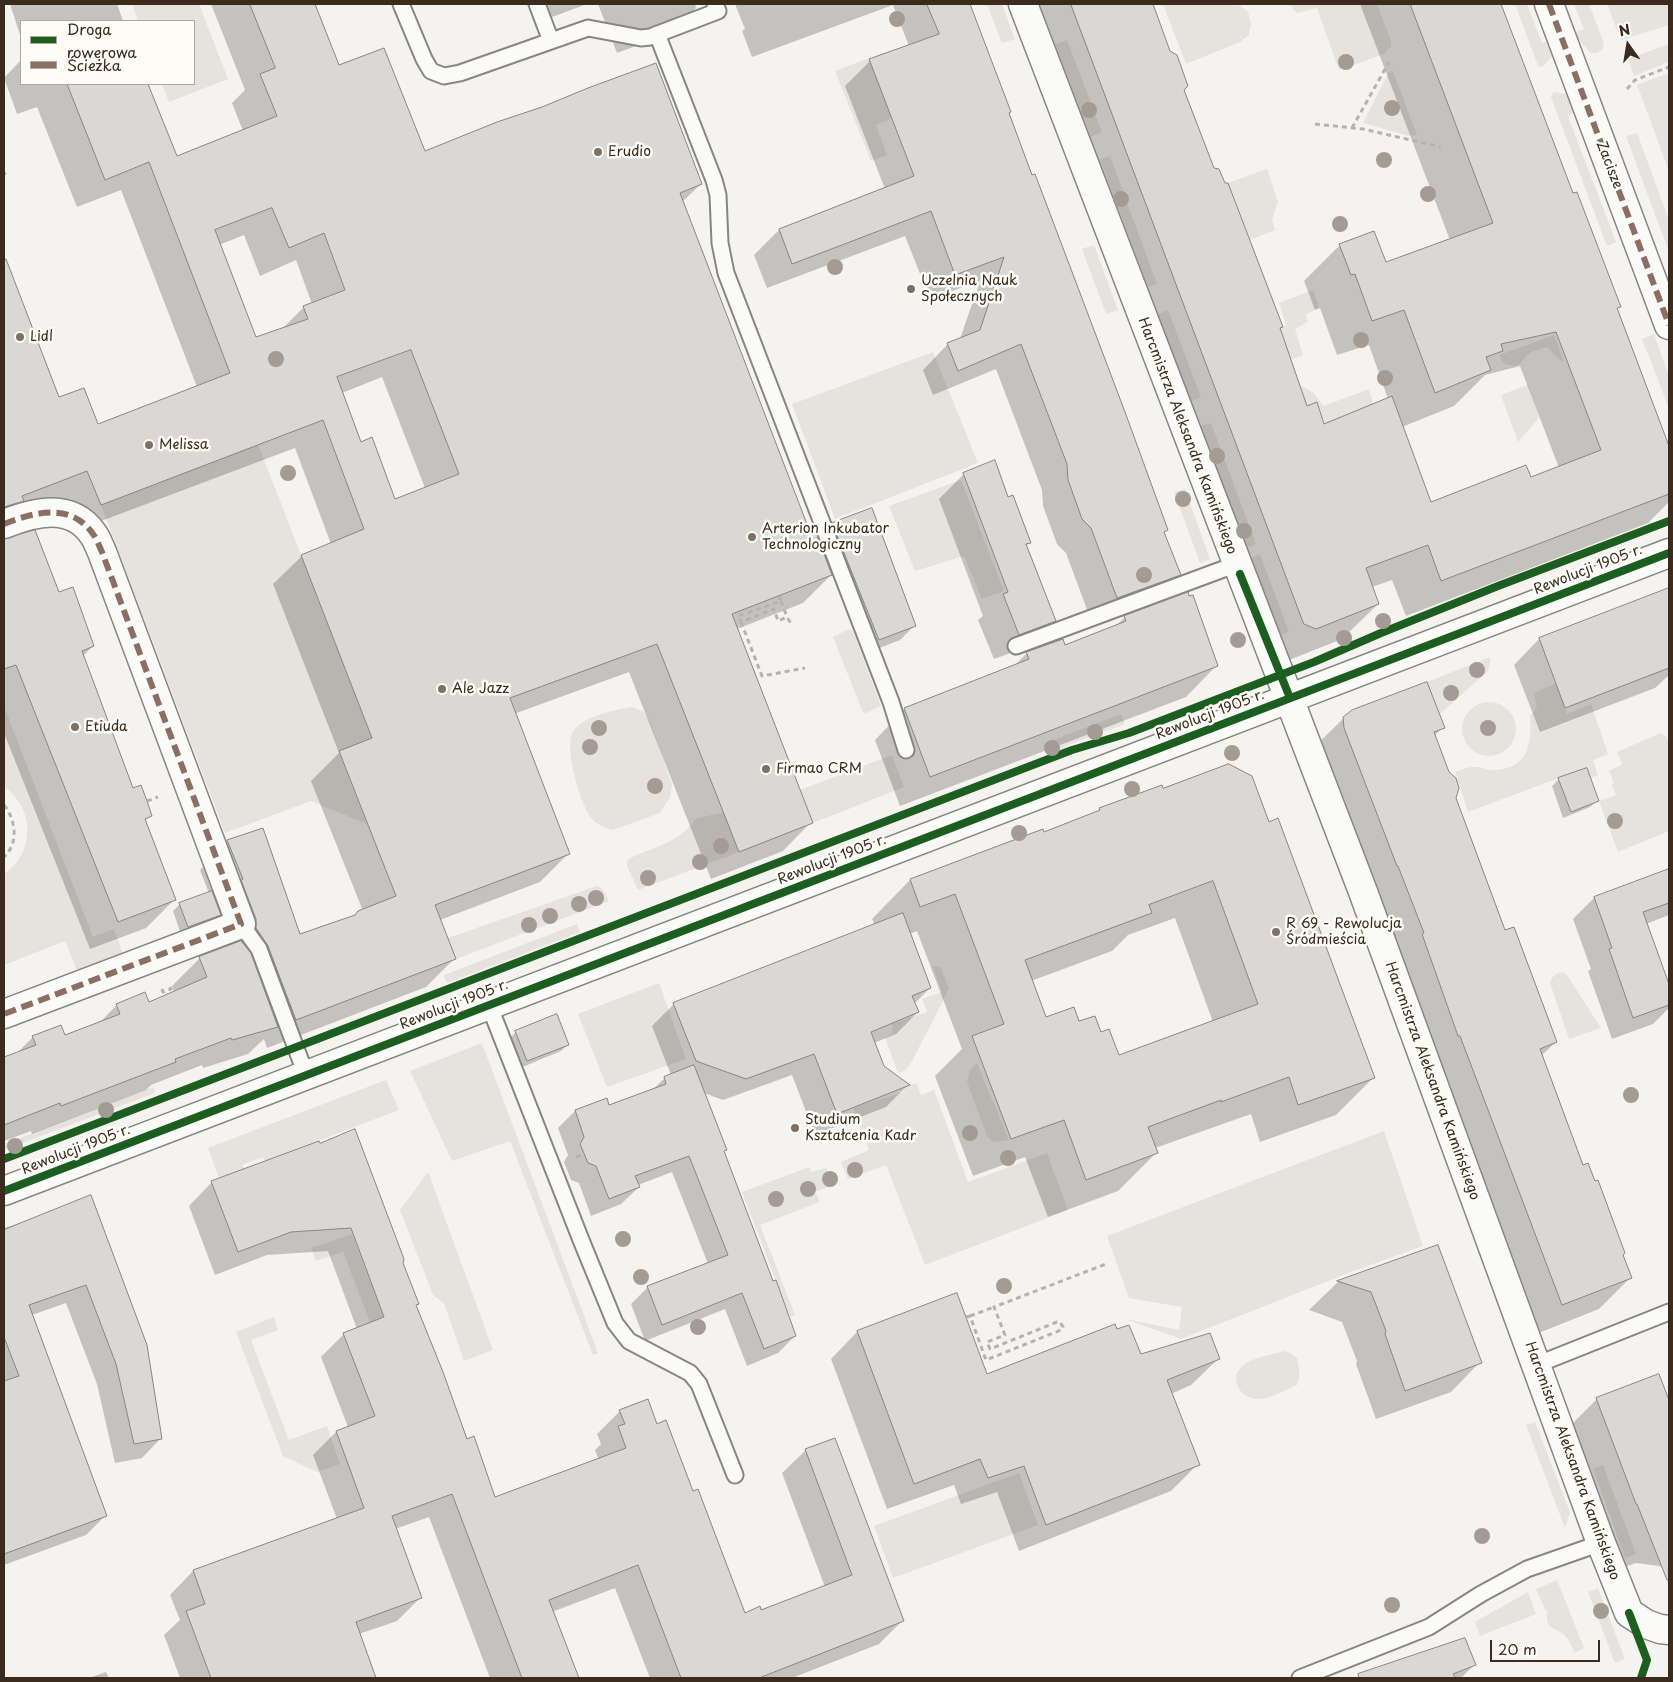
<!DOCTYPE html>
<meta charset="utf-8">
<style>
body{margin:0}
#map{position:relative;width:1673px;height:1682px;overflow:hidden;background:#f4f3ef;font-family:"Playpen Sans",sans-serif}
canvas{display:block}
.frame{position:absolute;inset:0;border:5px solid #3b2a1e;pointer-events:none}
.legend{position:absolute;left:20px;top:20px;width:175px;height:65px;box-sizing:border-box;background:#fdfcf7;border:1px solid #afa8a0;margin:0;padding:6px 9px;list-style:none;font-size:15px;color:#3b2a1e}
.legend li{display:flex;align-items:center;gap:10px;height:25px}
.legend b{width:25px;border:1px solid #afa8a0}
.north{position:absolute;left:1603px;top:20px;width:50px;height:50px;-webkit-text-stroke:4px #fdfcf7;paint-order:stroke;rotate:347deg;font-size:14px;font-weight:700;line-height:20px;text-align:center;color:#3b2a1e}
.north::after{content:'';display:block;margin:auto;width:18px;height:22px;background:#3b2a1e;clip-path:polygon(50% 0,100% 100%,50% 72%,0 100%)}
.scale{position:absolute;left:1490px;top:1640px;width:110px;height:22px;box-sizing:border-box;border:2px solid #3b2a1e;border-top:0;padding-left:6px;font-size:15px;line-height:18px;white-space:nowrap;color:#3b2a1e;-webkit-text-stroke:4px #fdfcf7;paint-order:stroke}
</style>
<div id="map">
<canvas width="1673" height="1682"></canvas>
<div class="frame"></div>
<ul class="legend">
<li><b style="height:6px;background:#1b5e20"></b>Droga rowerowa</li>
<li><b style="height:6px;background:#8d6e63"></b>Ścieżka</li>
</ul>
<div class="north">N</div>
<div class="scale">20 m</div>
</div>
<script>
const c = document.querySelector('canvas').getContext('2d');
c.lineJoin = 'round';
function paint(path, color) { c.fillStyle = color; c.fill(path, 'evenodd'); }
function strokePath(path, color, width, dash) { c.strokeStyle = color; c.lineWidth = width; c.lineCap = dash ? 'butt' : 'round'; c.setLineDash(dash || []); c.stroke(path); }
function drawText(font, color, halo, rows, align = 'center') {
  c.font = font + ' "Playpen Sans",sans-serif'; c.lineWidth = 5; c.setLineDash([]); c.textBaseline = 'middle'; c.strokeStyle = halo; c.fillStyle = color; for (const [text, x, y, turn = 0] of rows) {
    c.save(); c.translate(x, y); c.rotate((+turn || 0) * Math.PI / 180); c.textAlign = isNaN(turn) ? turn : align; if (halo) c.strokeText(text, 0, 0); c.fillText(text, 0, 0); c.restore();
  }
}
paint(new Path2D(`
 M132 4H199L228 79 169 102 162 84H194V21H138Z
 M987 4H1002L1015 39 1002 43Z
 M1163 4H1222L1240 6 1248 12 1251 24 1249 35 1240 42 1186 64Z
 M1291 4H1377L1391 41V46L1384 54 1339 70 1317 8 1298 13 1293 10Z
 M1515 4H1527L1542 43 1554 39 1555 53 1542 67 1538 66Z
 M1574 4H1589L1604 43 1602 50 1597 53H1591L1575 36 1576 32 1584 29Z
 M1607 4H1669V25L1621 40Z
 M1067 40 1102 132 1091 137 1055 44Z
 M1669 44V62L1634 76 1628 59Z
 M869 58 893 118 876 125 887 155 871 161 835 71Z
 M1393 71 1417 135 1409 136 1363 123 1389 72Z
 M1669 73V171L1637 85Z
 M1554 92 1571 95 1575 112 1568 116 1616 242 1607 246 1551 97Z
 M1637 133 1669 220V252L1626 136Z
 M1110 156 1157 284 1148 287 1100 159Z
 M1267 169 1278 202 1272 219 1275 230 1250 240 1228 183Z
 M1094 245 1118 310 1106 314 1082 249Z
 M1313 290 1319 307 1306 315 1308 322 1295 329 1303 355 1291 360 1287 349H1284L1276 330 1286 325 1279 303Z
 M1168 310 1201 397 1190 402 1157 315Z
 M1654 334 1669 376V408L1642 339Z
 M1554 335 1564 362 1557 358 1548 347C1543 348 1537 350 1532 352 1519 359 1525 370 1504 364L1499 355Z
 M933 352 978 463 835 519 792 404Z
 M1528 385 1538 414V419L1518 442 1501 395Z
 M1298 386C1311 388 1317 396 1323 406L1369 389 1374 406 1325 425 1317 402 1305 406Z
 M1211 423 1256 544 1246 548 1200 426Z
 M258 444 372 738 339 752 367 824 311 801 225 833 101 505Z
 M961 480 1004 591 982 599 964 556 915 571 889 506Z
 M1185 489 1210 559 1200 563 1174 492Z
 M1260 554 1289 632 1279 635 1250 559Z
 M849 629 853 631 881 706 866 713 863 712 862 710 833 637Z
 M1490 657V664L1488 671 1440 714 1427 682Z
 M1556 683 1567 714 1591 704 1608 754 1593 760 1598 775 1591 778 1586 768 1468 812 1455 772C1461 770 1468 767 1474 767 1481 766 1487 771 1494 770 1528 769 1532 744 1530 716L1537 708 1534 693Z
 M1462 729a27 27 0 1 1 54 0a27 27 0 1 1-54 0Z
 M4 706 93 937 114 929 123 954 77 971 65 941 4 965V874C28 858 35 825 18 801 14 795 10 790 4 787Z
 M633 707 644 712 650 721 672 785 670 797 660 813 613 830C606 828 599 826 593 820 581 808 562 744 574 730 585 716 616 709 633 707Z
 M1121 714 1125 724 1052 751 1048 742Z
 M1661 733 1666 736 1669 742V831L1618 852 1599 801 1616 795 1612 785 1614 783 1609 771 1622 764 1617 752Z
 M892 755 904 787 813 823 800 790Z
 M724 812 739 852 638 890 627 866V861L630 858C653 848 682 841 695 819Z
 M597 886 602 888 609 901 456 959 448 938Z
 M577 924 580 932 447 983 444 975Z
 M932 965 941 968 949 989 910 1065 904 1071 898 1073 885 1038 893 1033 892 1024 927 1012 922 999 942 992Z
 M1562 972 1567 975 1601 1028 1569 1039 1550 983C1551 977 1555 974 1562 972Z
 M659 983 686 1059 607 1087 578 1014Z
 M482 1043 598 1353 593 1355 510 1141 452 1161 410 1071Z
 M977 1063 1009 1140 993 1142 987 1136 967 1082 970 1070Z
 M386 1080 399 1110 265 1161 263 1157 242 1165 244 1169 219 1178 208 1148Z
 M905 1084H917L921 1095 934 1090 968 1182 1047 1153 1068 1210 925 1265 886 1165 848 1179 841 1162 869 1150 853 1108 903 1092Z
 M153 1087 155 1093 4 1150V1144Z
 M1384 1131 1423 1246 1351 1272 1181 1339 1125 1319 1179 1330 1182 1307 1129 1298 1107 1236Z
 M809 1167 811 1172 826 1168 833 1185 815 1192 820 1202 760 1225 795 1315 790 1317 742 1192Z
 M428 1172 493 1350 464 1361 444 1303 433 1295 400 1210Z
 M352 1234 384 1317 370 1322 343 1252 316 1261 311 1248Z
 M274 1317 278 1330 251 1340 289 1440 327 1426 340 1464 317 1472 283 1456 236 1332Z
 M1283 1351 1290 1353 1297 1358C1299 1368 1301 1376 1297 1385 1286 1390 1268 1400 1256 1399 1237 1397 1228 1374 1246 1363 1256 1357 1272 1355 1283 1351Z
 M1535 1422 1570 1512 1565 1528 1526 1425Z
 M1603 1465 1636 1554 1625 1558 1593 1469Z
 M1019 1473 1038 1525 893 1578 874 1526Z
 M1557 1580 1584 1648 1574 1653C1572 1648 1570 1642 1567 1638 1557 1625 1545 1634 1547 1611L1545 1610 1536 1589Z
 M1598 1588 1625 1659 1615 1663 1588 1592Z
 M1528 1592 1536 1614 1480 1636 1475 1622Z`), '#e6e3de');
paint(new Path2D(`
 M10 4H117L123 21H21V38Z
 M211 4H314L338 67 425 153 701 184 682 202 810 534 817 540 833 524 915 625 900 640 864 654 832 574 803 603 737 629 811 822 783 851 711 879 629 672 514 714 569 853 540 882 440 920 454 959 426 987 267 1048 264 1039 248 1054 203 1068 202 1065 151 1085 146 1090 32 1134 31 1131 4 1141V1059L16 1054 33 1037 64 1036 98 1024 117 1005 148 1004 174 992 172 986 200 958 228 947 217 917 212 922 181 934 173 911 180 904 209 893 200 870 228 842 299 936 354 917 363 911 311 781 339 753 273 584 302 556 331 544 295 448 72 532 59 498 4 519V278L11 275 58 399 98 426 197 387 121 190 77 207 37 107 17 114 4 78 21 60V84H148L176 157 243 131 232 103 245 90ZM244 235 260 276 296 260 312 304 304 307 281 330 255 339 219 245ZM382 377 425 488 394 500 360 443 342 393Z
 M547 4H587L552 17Z
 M598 4H695L696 8 671 33 617 53Z
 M735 4H969L1010 112 1008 113 1167 530 1163 533 1179 575 1154 600 1092 623 1066 553 1057 544 1043 506 1042 490 996 369 933 395 923 370 948 344 960 339 980 281 930 299 905 236 767 288 754 255 779 230 885 189 845 86 870 61 909 46 893 5 752 57 742 31 745 29Z
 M1021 4H1154L1152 5 1213 169 1281 327 1279 329 1306 407 1324 426 1388 399 1369 345 1337 355 1320 308 1315 310 1304 281 1340 245 1385 264 1450 240 1360 4H1500L1573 194 1619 306 1616 309 1669 449V502L1648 523 1406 616 1392 580 1372 587 1378 604 1342 639 1279 664ZM1520 366 1559 468 1530 479 1430 503 1402 427 1454 406 1485 375Z
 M964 474 1030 542 1026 546 1055 621 1030 646 994 659 978 620 983 616 939 499Z
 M35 532 59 593 93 646 83 656 132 790 151 815 145 821 174 900 146 928 90 949 4 733V540Z
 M1669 590V675L1655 688 1540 732 1514 665 1539 639Z
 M1125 617 1216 666 1186 697 900 806 875 740 905 709 1013 667 1027 653 1062 640 1065 646 1115 627Z
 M1344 718 1443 727 1434 736 1454 798 1505 932 1556 1042 1541 1056 1582 1166 1622 1255 1630 1278 1599 1309 1531 1336 1312 749Z
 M1559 779 1598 800 1590 807 1563 818 1552 786Z
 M1162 790 1268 823 1374 1077 1336 1115 1260 1142 1251 1114 1155 1148 1156 1153 1118 1191 1048 1217 1025 1157 973 1176 935 1076 962 1049 917 931 909 934 930 988 914 1004 918 1012 896 1034 874 1043 883 1067 908 1085 886 1107 815 1135 792 1075 723 1100 704 1093 726 1150 723 1152 772 1282 795 1336 778 1353 747 1366 725 1309 645 1341 631 1304 648 1287 708 1264 672 1172 638 1185 639 1187 621 1204 591 1216 579 1183 571 1180 564 1162 568 1155 558 1128 575 1111 609 1107 652 1090 665 1078 671 1075 652 1026 674 1004 875 925 872 919 910 880 1042 830 1043 834 1096 813 1100 809ZM1175 918 1213 1022 1118 1056 1100 1034 1078 1023 1046 1019 1031 981 1112 951 1128 935Z
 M1669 871V915L1646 924 1669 987V1008L1653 1024 1612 1039 1588 971 1591 969 1573 919 1594 898Z
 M516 1032 568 1044 561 1051 520 1068 509 1039Z
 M318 1142 402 1263 418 1304 415 1307 466 1441 494 1499 599 1460 595 1450 601 1444 597 1434 620 1411 656 1425 692 1492 744 1614 761 1611 825 1587 782 1473 806 1450 902 1621 879 1644 792 1678H650L615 1588 552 1612 577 1678H490L429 1517 395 1529 420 1598 397 1621 359 1634 375 1678H180L164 1635 180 1620 170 1595 193 1571 337 1519 313 1455 336 1432 348 1427 321 1357 344 1334 357 1329 328 1251 267 1255 215 1275 189 1206 212 1182Z
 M90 1197 161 1438 142 1458 115 1463 97 1384 66 1303 32 1315 106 1515 86 1535 4 1565V1228L20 1223 21 1225Z
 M1438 1246 1480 1362 1451 1392 1376 1419 1356 1364 1357 1361 1342 1322 1309 1310 1338 1282Z
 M1116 1331 1140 1356 1218 1359 1191 1385 1171 1394 1198 1464 1171 1491 1019 1551 997 1492 961 1504 954 1485 887 1509 831 1359 857 1332 987 1376Z
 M1659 1375 1669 1404V1570L1659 1566 1636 1563 1612 1571 1560 1436 1597 1399Z
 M1393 1663 1474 1665 1461 1678H1378Z
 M106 1672 109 1678H89Z`), '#0003');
const building = new Path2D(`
 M250 4H315L339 65 384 48 425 151 497 122 542 107 588 88 656 63 702 184 680 193 810 532 815 530 832 575 732 614 813 823 739 852 657 644 510 698 570 854 435 905 456 959 296 1020 268 946 256 928V919L241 880 243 879 227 840 263 828 300 934 355 915 358 911 396 896 339 751 372 738 301 555 364 529 323 420 101 505 87 471 22 496 24 501 4 507V260L6 259 59 397 84 388 98 424 230 373 149 162 105 180 67 84H148L177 156 277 116 260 74 275 68ZM272 208 289 248 324 233 345 290 303 306 308 319 256 337 215 230ZM411 350 459 474 395 499 372 437 361 442 337 377Z
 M927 4H970L1011 112 1009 113 1032 175 1035 174 1125 412 1168 530 1164 532 1181 575 1117 598 1091 528 1082 519 1068 480 1067 464 1021 344 958 371 947 343 980 330 1004 257 955 275 931 211 792 264 779 229 914 176 869 59 939 34Z
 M1071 4H1153L1170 51 1177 55 1188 86 1184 90 1214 168 1219 169 1225 183H1228L1283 327 1280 328 1307 406 1317 402 1324 424 1392 396 1431 502 1526 465 1531 477 1601 450 1556 332 1501 344 1503 351 1486 357 1491 370 1435 393 1404 310 1372 321 1355 274 1351 275 1339 244 1374 231 1386 262 1493 223 1410 4H1501L1573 193 1577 192 1621 307 1617 308 1669 446V494L1441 581 1428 545 1366 568 1379 604 1316 629 1304 624Z
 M995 460 1008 497 1013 495 1031 543 1026 544 1056 621 1019 635 1003 594 1008 592 963 473Z
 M872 508 916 626 879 640 832 523Z
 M35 530 59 592 73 587 94 646 82 651 133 788 141 785 147 801 152 816 145 819 176 900 118 922 16 665 4 669V539Z
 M1669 588V668L1565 708 1539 638Z
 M1188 592 1189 596 1193 595 1218 666 930 777 904 708 1029 659 1026 652 1063 639 1065 645 1126 621 1124 616Z
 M1427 682 1445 728 1434 732 1449 772 1456 778 1459 788 1456 798 1505 930 1514 927 1557 1042 1540 1049 1583 1165 1588 1163 1595 1181 1598 1180 1625 1253 1623 1255 1632 1278 1562 1305 1460 1036H1458L1422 934 1424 933 1398 866H1397L1344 728 1343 717 1352 710Z
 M1229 764 1252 776 1269 822 1278 818 1375 1078 1298 1105 1289 1077 1221 1102V1100L1148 1127 1158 1153 1086 1180 1064 1120 1011 1139 972 1036 1004 1024 955 894 920 907 910 879 1043 829 1044 832 1100 810 1099 808 1162 785 1163 788ZM1213 881 1258 1004 1119 1055 1109 1029 1101 1032 1095 1016 1079 1021 1074 1007 1046 1017 1025 960 1152 913 1149 905Z
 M1587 768 1599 801 1571 812 1558 778Z
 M1669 869V903L1643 912 1669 984V1005L1633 1018 1609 949 1612 948 1594 897Z
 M212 891 221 915 188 927 179 903Z
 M903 913 931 988 912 996 919 1012 871 1032 884 1066 910 1085 837 1114 814 1054 746 1079 696 1061 673 1003Z
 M241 941 251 953 278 1027 232 1040 231 1038 175 1059 176 1062 61 1106 60 1103 4 1125V1057L36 1045 32 1036 61 1025 65 1035 120 1014 116 1004 145 992 149 1002 207 977 199 957Z
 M557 1014 569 1045 527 1061 515 1031Z
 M694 1065 727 1150 724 1151 773 1281 776 1280 796 1336 764 1349 742 1293 662 1325 647 1286 728 1255 689 1156 635 1176 640 1187 609 1199 596 1166 588 1163 580 1144 584 1137 575 1110 607 1098 609 1105 666 1084 664 1077Z
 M355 1129 404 1259 403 1263 419 1304 416 1305 443 1372 467 1439 474 1436 495 1497 626 1448 618 1426 625 1424 619 1410 648 1399 657 1424 666 1420 693 1491 698 1489 745 1613 760 1606 761 1610 852 1575 805 1449 835 1438 904 1621 759 1678H681L638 1565 549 1600 579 1678H522L452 1494 392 1516 422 1598 356 1622 376 1678H211L186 1611 205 1604 193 1570 364 1508 336 1431 375 1416 343 1333 384 1317 351 1228 291 1232 238 1252 211 1181 319 1141 320 1143Z
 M91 1195 147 1345 162 1439 134 1444 116 1364 86 1285 29 1305 107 1516 4 1554V1381L19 1376 4 1337V1230Z
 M1438 1245 1482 1363 1405 1391 1385 1334 1386 1331 1371 1292 1337 1281Z
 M957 1293 987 1374 1115 1324 1117 1329 1129 1325 1141 1354 1210 1333 1220 1359 1167 1380 1200 1465 1046 1525 1024 1466 988 1478 980 1459 914 1484 857 1331Z
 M1659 1374 1669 1400V1580H1667L1637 1504H1636L1596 1398Z
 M1465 1638 1476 1665 1453 1674 1456 1678H1359L1358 1674Z`);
paint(building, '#d9d8d5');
strokePath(building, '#898681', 1);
const lane = new Path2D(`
 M401 4 424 59 431 71 444 76 460 73 588 28 641 38 650 37 718 11 715 4
 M537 4 551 41
 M657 34 714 180 718 195 720 243 726 273 891 702 906 750
 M1016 646 1237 564
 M241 924 259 949 306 1075
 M489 1005 581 1240 615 1323 629 1341 690 1373 699 1384 735 1475
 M1536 1365 1669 1312
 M1300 1678 1429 1627 1481 1594 1527 1569 1601 1543`);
const street = new Path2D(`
 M1023 4 1362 889 1601 1543 1629 1613 1646 1624 1660 1629 1669 1630
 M1549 4 1669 325
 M4 524C34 512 71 502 93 534 97 539 99 546 102 552L241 924 4 1014`);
const secondary = new Path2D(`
 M4 1191 1669 553`);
strokePath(lane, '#898681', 19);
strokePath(street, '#898681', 31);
strokePath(secondary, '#898681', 31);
strokePath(new Path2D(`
 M1627 89 1635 80 1669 67
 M1315 124 1363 129 1441 147
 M1352 128 1389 62
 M4 174 6 173
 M779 596 781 601 738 616 741 622 774 609 778 621 787 617 792 625
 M781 601 787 617
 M741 622 762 676 805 668
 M147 801 158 797
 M4 805C16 820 19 843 4 857
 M162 989 163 992 171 989 169 985
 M576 1157 584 1154
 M970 1316 994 1307
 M966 1317 970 1316 986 1360 1061 1330 1063 1327 1060 1322H1057L990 1349 987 1342 1005 1335 994 1307 1106 1264`), '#b5b3b0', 3, [5, 4]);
strokePath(lane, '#fafaf8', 15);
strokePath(street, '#fafaf8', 28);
strokePath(secondary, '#fafaf8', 28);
strokePath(new Path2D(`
 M1549 4 1669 325
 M4 524C34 512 71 502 93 534 97 539 99 546 102 552L241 924 4 1014`), '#8d6e63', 6, [12, 6]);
strokePath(new Path2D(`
 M1240 574 1290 698
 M4 1159 1072 750 1129 733 1314 662 1381 633 1498 586 1669 521
 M4 1191 1669 553
 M1629 1613 1647 1660 1641 1678`), '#1b5e20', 8);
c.fillStyle = '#a49c94';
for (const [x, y] of [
 [897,19],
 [1346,62],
 [1392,108],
 [1089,110],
 [1384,160],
 [1428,194],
 [1121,199],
 [1340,224],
 [835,267],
 [1361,340],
 [276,359],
 [1385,378],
 [1217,456],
 [288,473],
 [1183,499],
 [1244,531],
 [1144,575],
 [1383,621],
 [1344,638],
 [1238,640],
 [1477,670],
 [1451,693],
 [599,728],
 [1488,728],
 [1095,732],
 [590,747],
 [1052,748],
 [1232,753],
 [655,786],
 [1132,789],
 [1615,821],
 [1019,833],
 [721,846],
 [700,862],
 [648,878],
 [596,898],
 [579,904],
 [550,916],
 [529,925],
 [1631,1095],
 [106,1110],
 [970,1133],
 [15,1146],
 [1008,1158],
 [855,1170],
 [830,1179],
 [808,1189],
 [776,1199],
 [623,1239],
 [641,1277],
 [1004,1286],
 [698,1327],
 [1482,1536],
 [1392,1605],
 [1601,1611]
]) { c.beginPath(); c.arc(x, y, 8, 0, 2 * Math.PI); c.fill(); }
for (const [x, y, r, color] of [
 [598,152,5,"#7c7067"],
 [911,289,5,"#7c7067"],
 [20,337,5,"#7c7067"],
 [149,445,5,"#7c7067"],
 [752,537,5,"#7c7067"],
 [442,689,5,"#7c7067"],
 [75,727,5,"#7c7067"],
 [766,769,5,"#7c7067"],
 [1276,932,5,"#7c7067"],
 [795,1128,5,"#7c7067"]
]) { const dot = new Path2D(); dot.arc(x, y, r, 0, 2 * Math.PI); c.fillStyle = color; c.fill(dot); strokePath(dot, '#fdfcf7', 2); }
drawText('14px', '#3b2a1e', '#fdfcf7', [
 ["Erudio",608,152],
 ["Uczelnia Nauk",921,281],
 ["Społecznych",921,297],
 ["Lidl",30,337],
 ["Melissa",159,445],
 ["Arterion Inkubator",762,529],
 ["Technologiczny",762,545],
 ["Ale Jazz",452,689],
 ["Etiuda",85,727],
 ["Firmao CRM",776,769],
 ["R 69 - Rewolucja",1286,924],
 ["Śródmieścia",1286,940],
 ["Studium",805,1120],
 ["Kształcenia Kadr",805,1136]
], 'left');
drawText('14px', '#3b2a1e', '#fdfcf7', [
 ["Zacisze",1609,165,69],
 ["Harcmistrza Aleksandra Kamińskiego",1187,436,69],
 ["Rewolucji 1905 r.",1588,570,-21],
 ["Rewolucji 1905 r.",1210,715,-21],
 ["Rewolucji 1905 r.",832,860,-21],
 ["Rewolucji 1905 r.",454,1005,-21],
 ["Harcmistrza Aleksandra Kamińskiego",1432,1081,70],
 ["Rewolucji 1905 r.",76,1150,-21],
 ["Harcmistrza Aleksandra Kamińskiego",1572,1461,70]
]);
</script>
